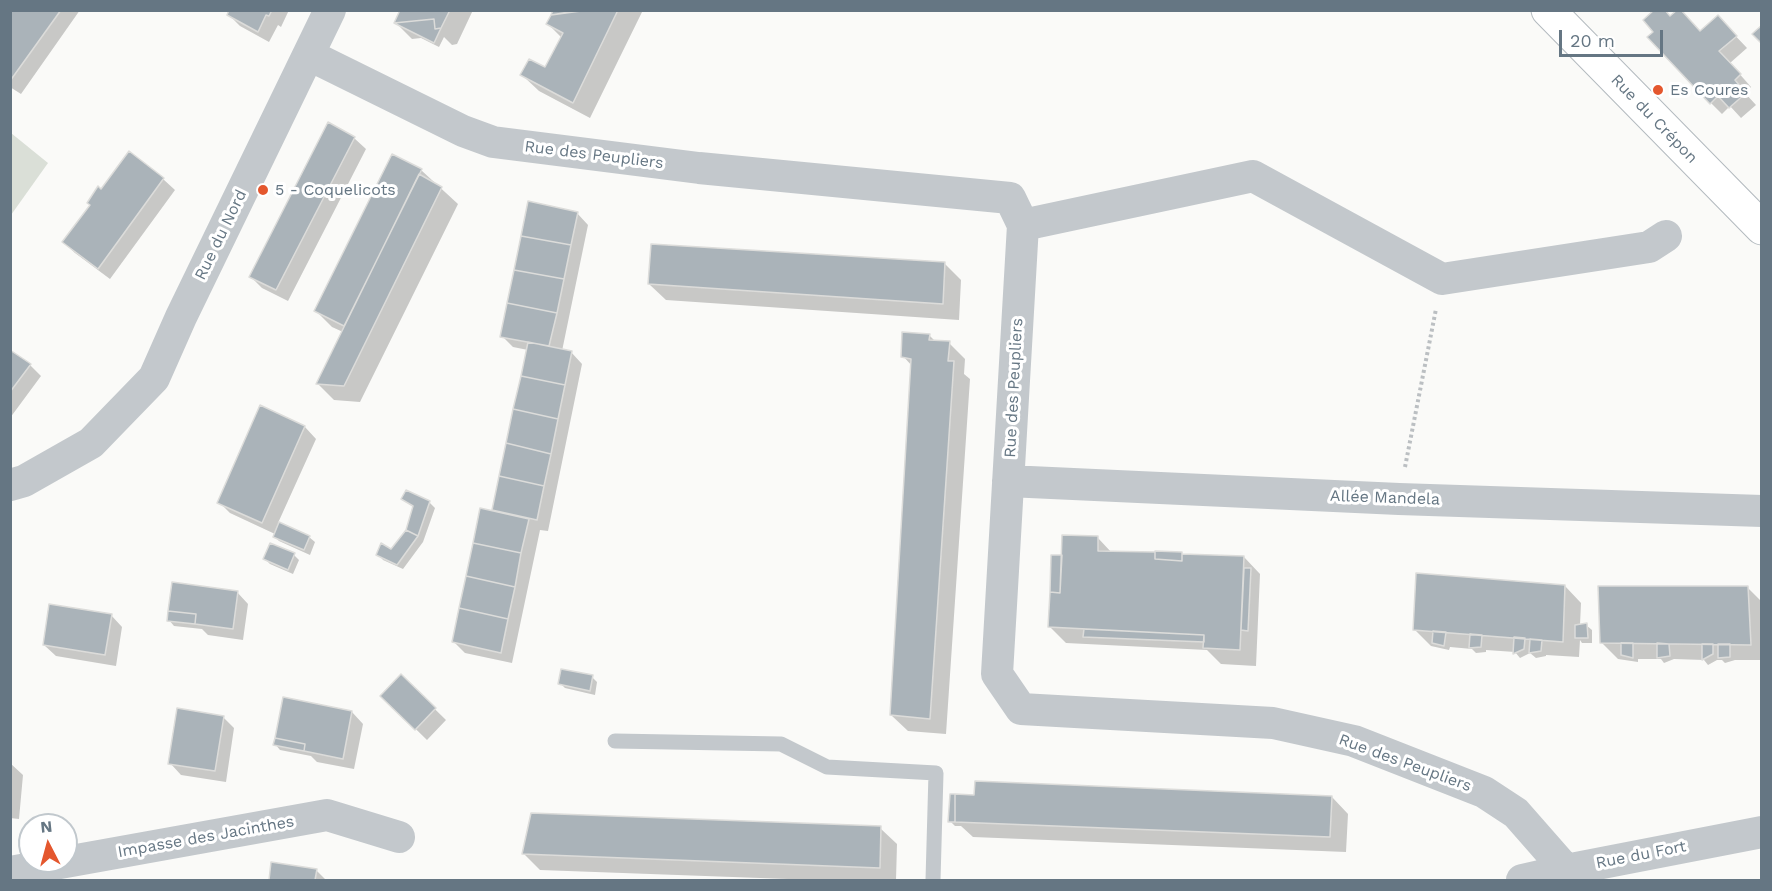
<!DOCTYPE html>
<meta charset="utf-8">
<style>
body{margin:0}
#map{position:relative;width:1772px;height:891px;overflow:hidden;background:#fafaf8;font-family:"Work Sans",sans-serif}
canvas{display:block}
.frame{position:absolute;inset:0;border:12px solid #657683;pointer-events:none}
.north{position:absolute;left:18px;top:813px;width:60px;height:60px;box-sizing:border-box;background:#fff;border:2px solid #c1c8cd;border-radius:50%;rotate:354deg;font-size:16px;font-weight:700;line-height:24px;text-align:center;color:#657683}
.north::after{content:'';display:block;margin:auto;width:21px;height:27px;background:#e4572e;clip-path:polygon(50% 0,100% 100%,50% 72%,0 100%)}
.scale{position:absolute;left:1559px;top:30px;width:104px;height:27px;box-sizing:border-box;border:3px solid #657683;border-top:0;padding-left:8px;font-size:18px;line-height:21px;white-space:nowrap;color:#657683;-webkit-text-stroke:4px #fff;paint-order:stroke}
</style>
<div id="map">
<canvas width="1772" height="891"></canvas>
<div class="frame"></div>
<div class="north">N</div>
<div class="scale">20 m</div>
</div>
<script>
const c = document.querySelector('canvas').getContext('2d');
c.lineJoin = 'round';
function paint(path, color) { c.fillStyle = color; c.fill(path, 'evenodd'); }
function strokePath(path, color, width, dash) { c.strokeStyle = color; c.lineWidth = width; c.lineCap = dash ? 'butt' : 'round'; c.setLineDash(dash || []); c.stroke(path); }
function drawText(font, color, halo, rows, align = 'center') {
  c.font = font + ' "Work Sans",sans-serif'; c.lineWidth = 6; c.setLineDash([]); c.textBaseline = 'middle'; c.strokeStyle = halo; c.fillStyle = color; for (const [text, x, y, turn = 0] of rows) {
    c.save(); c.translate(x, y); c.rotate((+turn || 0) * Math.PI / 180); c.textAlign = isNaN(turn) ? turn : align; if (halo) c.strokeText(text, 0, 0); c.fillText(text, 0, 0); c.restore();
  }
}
paint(new Path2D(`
 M11 133 48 163 11 215Z`), '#dadfd7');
paint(new Path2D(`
 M10 10H80L21 94 10 87Z
 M230 10H289L281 27 278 25 269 42 240 26 229 15Z
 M402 10H473L457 44 452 45 444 37 439 47 421 38 412 39 396 23Z
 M583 10H643L590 118 539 91 522 75 546 69 562 38 548 24Z
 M1671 18 1700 32 1729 29 1747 48 1730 63 1751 87 1745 93 1756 105 1741 118 1730 106 1722 114 1711 103Z
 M354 138 366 149 288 301 262 288 251 277Z
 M421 170 458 204 360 402 334 400 317 383 343 332 332 327 316 311Z
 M163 179 175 190 110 279 75 253 63 242 102 191Z
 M577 213 588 225 562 351 571 352 582 364 548 531 540 530 512 663 465 653 453 641 493 512 528 350 513 347 502 336Z
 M945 264 961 280 959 320 666 300 649 284Z
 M929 335 936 342 949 343 965 359 964 374 970 379 946 734 908 731 891 715 912 366 903 356Z
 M10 351 30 365 41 376 10 418Z
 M261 407 305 427 316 439 278 523 309 537 315 542 310 555 279 541 274 536 275 534 230 513 219 502Z
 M403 499 429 502 435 508 423 542 403 569 383 560 378 554 392 550 407 531 414 508Z
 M1098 538 1112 553 1244 557 1260 574 1256 666 1221 664 1207 650 1066 643 1050 627 1063 557Z
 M294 555 299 560 293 574 270 564 265 559Z
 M1565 586 1581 603 1580 625H1586L1592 630V643H1582L1580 640 1579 657 1546 655V656L1536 658 1530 653 1520 658 1515 652 1486 650V652L1476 653 1472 649 1450 647 1449 650 1431 646 1414 629Z
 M1748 588 1762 602V660H1735L1725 663 1722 660H1717L1708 665 1704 660 1674 659 1664 663 1661 659H1638V662L1618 659 1601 642Z
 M237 592 248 604 243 640 208 635 202 629 174 626 169 620Z
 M111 615 122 627 116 666 56 656 44 645Z
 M402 677 446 720 427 740 382 696Z
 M592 677 597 682 595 695 565 688 560 683Z
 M352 712 363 724 354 769 317 762 311 756 280 750 275 744Z
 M223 717 234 728 226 782 181 775 170 763Z
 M10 763 23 775 19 819 10 818Z
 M1332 797 1348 814 1346 852 973 837 961 826H955L950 821Z
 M880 828 897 844 896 880H815L540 870 524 854Z
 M272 864 316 870 326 880H270Z`), '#0003');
const building = new Path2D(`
 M10 10H61L10 81Z
 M229 10H272L269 16 266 15 258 32 227 15Z
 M400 10H450L441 28 435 29 434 19 394 23Z
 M553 10H581V11L551 15Z
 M618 10 573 103 520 75 529 59 545 67 563 33 546 24 551 15 581 10Z
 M1654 10H1665L1670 16 1677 10H1681L1700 31 1718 15 1737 36 1719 51 1741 74 1735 80 1746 93 1729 108 1718 96 1710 104 1647 37 1653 32 1643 20Z
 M434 19 435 29 441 28 434 43 394 23Z
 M1762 25V44L1752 34Z
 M328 122 355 137 276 290 249 277Z
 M129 151 164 178 98 269 62 242 90 205 87 203 98 186 101 189Z
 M392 154 422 169 344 326 314 311Z
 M419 174 442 187 344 386 316 384Z
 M528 201 578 212 571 245 521 236Z
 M521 236 571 245 564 279 514 270Z
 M651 244 945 262 943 304 648 284Z
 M514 270 564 279 557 313 507 303Z
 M507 303 557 313 549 346 500 337Z
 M902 332 930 334 929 340 950 341 948 361H954L930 719 890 715 911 359 901 357Z
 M528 342 572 351 565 385 521 376Z
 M10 350 31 364 10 392Z
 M521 376 565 385 558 419 513 409Z
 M260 405 305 426 262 523 217 503Z
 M513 409 558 419 551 454 506 443Z
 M506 443 551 454 544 486 499 476Z
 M499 476 544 486 537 520 492 510Z
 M406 490 430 501 418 536 406 530 413 506 401 499Z
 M480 508 529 519 521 553 473 543Z
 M279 522 310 536 304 550 273 537Z
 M406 530 418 536 397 565 376 555 381 543 391 549Z
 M1062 535 1098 536V551L1155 552V559L1182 561V554L1244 556 1240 650 1203 648 1204 635 1048 627 1050 592 1060 593Z
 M270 543 295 553 288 570 263 559Z
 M473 543 521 553 515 587 466 576Z
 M1155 551 1182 552V561L1155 559Z
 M1051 555H1062L1060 593 1050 592Z
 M1244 568H1251L1248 631 1241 630Z
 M1416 573 1565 585 1563 642 1413 630Z
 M466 576 515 587 508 619 459 608Z
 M172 582 238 591 233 629 195 624 196 614 168 611Z
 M1598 586H1748L1751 645 1600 643Z
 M49 604 112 614 105 655 43 645Z
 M459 608 508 619 501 653 452 642Z
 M168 611 196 614 195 624 167 621Z
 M1587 623 1588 638H1575V625Z
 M1084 629 1204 635V642L1083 637Z
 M1433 631 1446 632 1444 646 1432 643Z
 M1470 634 1482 635 1481 647 1469 648Z
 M1514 637 1525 638 1524 649 1513 654Z
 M1530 639 1542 640 1541 651 1529 653Z
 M1621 643H1633V658L1621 655Z
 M1657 643 1669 644 1670 656 1657 658Z
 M1702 644H1713V654L1702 660Z
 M1718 644H1730V657L1718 658Z
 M561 669 593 675 590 691 558 684Z
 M401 674 436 708 415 730 380 696Z
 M283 697 352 711 343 759 304 751 305 744 275 738Z
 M177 708 224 716 215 771 168 764Z
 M275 738 305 744 304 751 273 745Z
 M975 781 1332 796 1330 837 955 822V794L974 795Z
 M950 794H955V822H948Z
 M531 813 881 826 880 868 522 854Z
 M271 862 317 869 315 880H269Z`);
paint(building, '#aab3b9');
strokePath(building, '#dcdcda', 1.5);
const secondary = new Path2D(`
 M1548 10 1762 228`);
strokePath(secondary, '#b3babf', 35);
strokePath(new Path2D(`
 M1405 467 1436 309`), '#bbbfc2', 4, [3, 3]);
strokePath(new Path2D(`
 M615 741 781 744 827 767 936 773 933 880`), '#c3c8cc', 15);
strokePath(new Path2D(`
 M309 55 463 131 493 142 699 168 1010 198 1023 225 997 674 1021 709 1273 723 1354 741 1484 792 1516 813 1566 870
 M1023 225 1253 176 1442 279 1649 247 1666 236
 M1008 481 1399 499 1762 511
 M10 485 24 481 91 443 154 378 181 317 330 10
 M10 872 327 815 399 837
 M1522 880 1566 870 1762 832`), '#c3c8cc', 32);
strokePath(secondary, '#fff', 33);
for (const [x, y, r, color] of [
 [1658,90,6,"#e4572e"],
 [263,190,6,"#e4572e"]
]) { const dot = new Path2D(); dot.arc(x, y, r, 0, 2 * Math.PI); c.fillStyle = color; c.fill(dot); strokePath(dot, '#fff', 2); }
drawText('16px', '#657683', '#fff', [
 ["Es Coures",1670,90],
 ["5 - Coquelicots",275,190]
], 'left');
drawText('16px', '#657683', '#fff', [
 ["Rue du Crépon",1654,119,46],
 ["Rue des Peupliers",594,155,7],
 ["Rue du Nord",221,235,-64],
 ["Rue des Peupliers",1014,388,-87],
 ["Allée Mandela",1385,498,2],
 ["Rue des Peupliers",1405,763,20],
 ["Impasse des Jacinthes",206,837,-10],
 ["Rue du Fort",1641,855,-11]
]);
</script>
